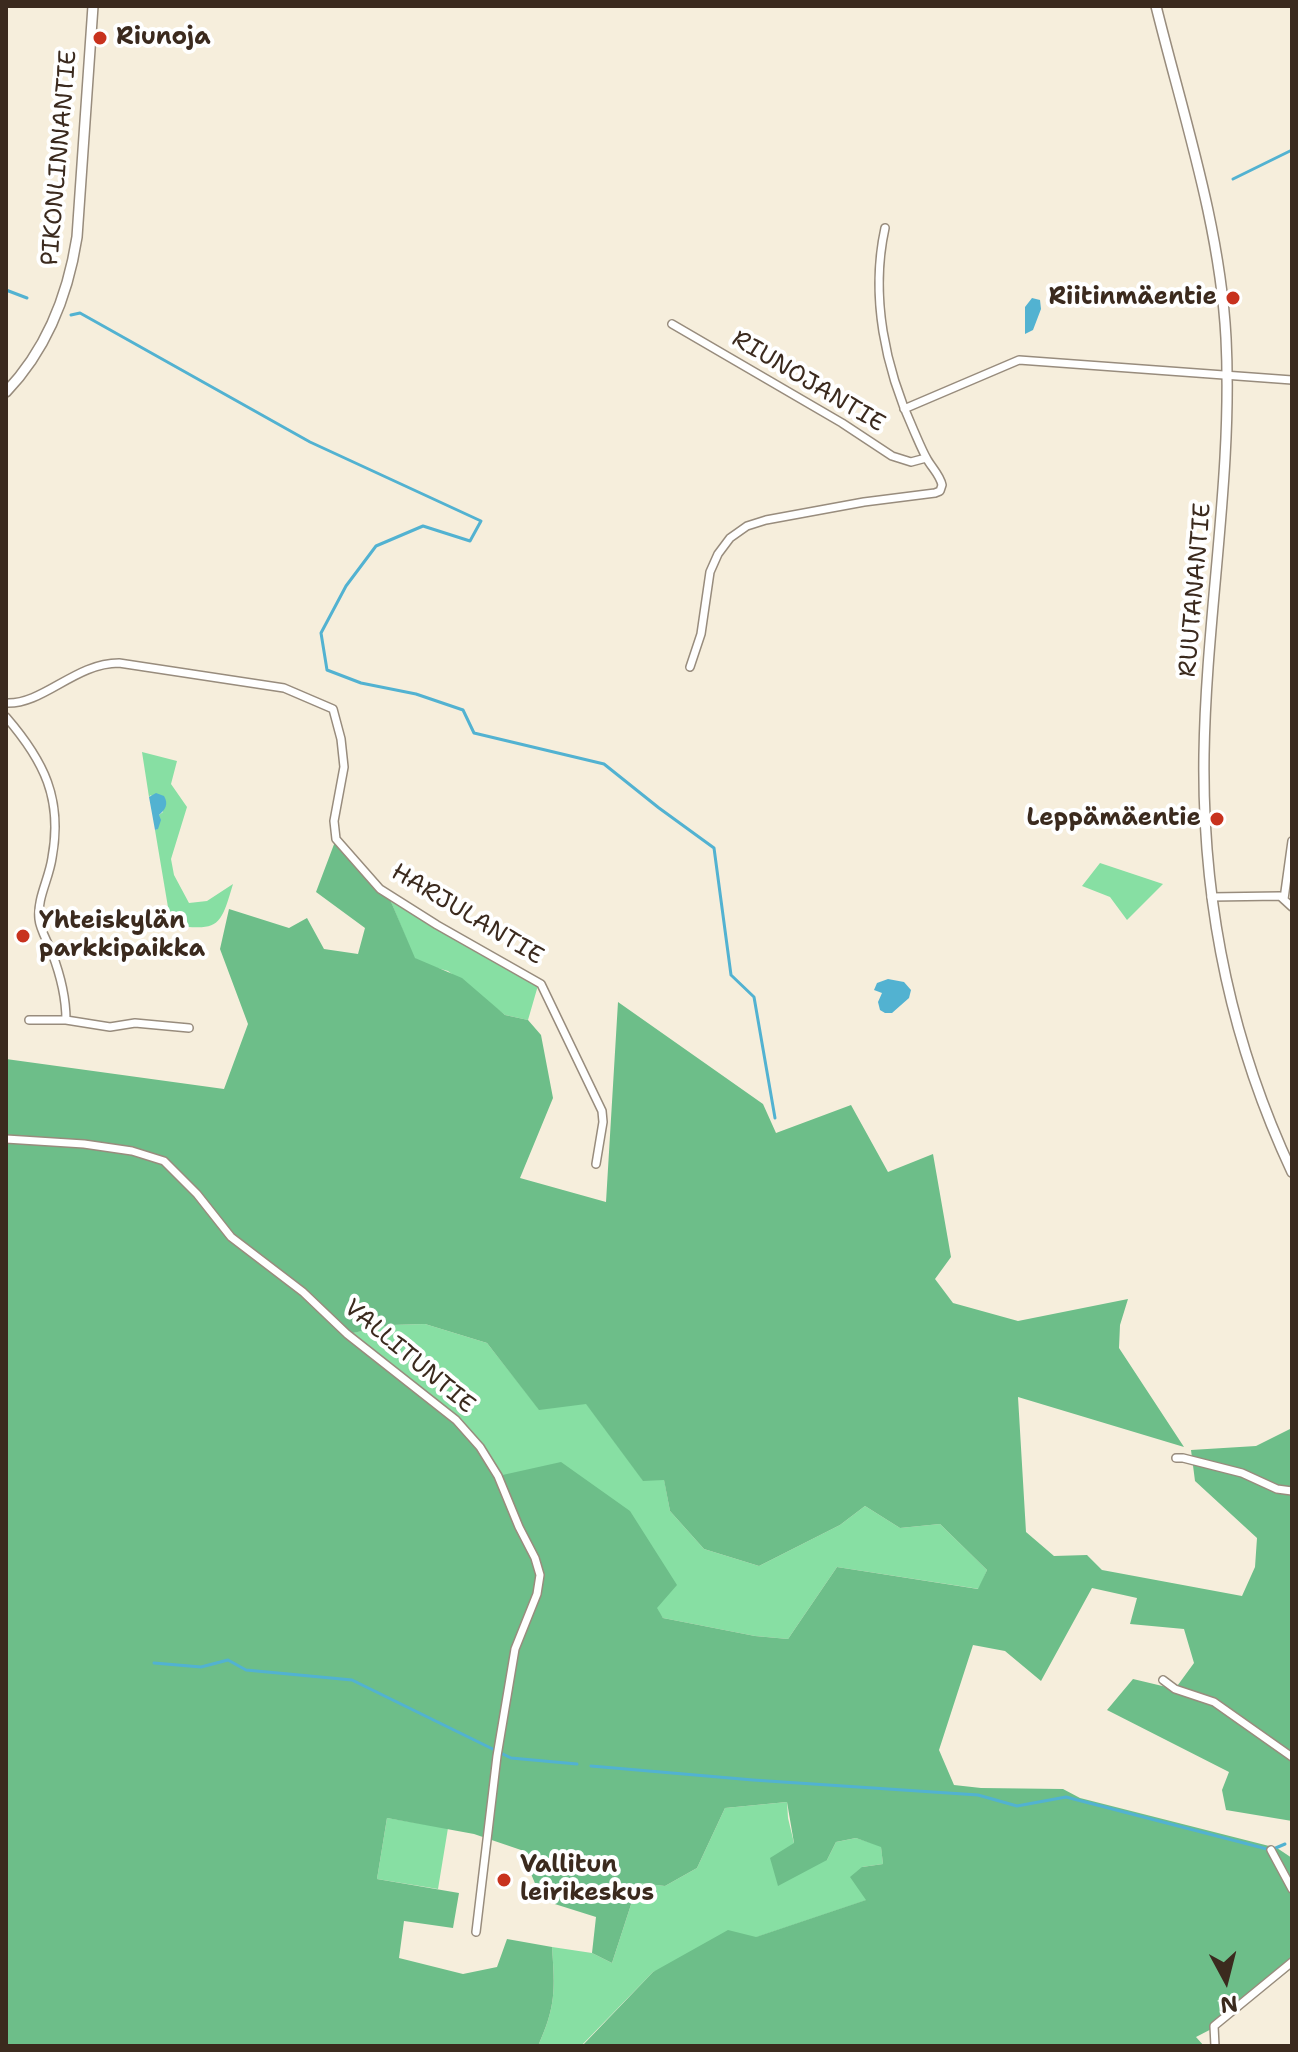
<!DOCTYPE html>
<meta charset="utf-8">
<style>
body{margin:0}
#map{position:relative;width:1298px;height:2052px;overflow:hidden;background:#f6eedc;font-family:"Shantell Sans",sans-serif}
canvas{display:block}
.frame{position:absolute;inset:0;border:8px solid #3b2a1e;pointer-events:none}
.north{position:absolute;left:1186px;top:1940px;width:80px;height:80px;-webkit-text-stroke:6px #fff;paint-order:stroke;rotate:173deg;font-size:22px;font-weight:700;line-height:32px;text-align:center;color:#3b2a1e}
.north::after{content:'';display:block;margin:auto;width:28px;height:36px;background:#3b2a1e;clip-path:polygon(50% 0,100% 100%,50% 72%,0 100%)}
</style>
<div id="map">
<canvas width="1298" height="2052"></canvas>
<div class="frame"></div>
<div class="north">N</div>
</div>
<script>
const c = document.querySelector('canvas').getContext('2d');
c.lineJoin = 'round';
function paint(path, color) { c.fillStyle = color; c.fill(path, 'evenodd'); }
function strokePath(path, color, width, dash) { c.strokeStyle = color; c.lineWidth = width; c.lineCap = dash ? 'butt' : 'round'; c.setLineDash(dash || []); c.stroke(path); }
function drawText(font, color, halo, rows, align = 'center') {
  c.font = font + ' "Shantell Sans",sans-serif'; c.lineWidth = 8; c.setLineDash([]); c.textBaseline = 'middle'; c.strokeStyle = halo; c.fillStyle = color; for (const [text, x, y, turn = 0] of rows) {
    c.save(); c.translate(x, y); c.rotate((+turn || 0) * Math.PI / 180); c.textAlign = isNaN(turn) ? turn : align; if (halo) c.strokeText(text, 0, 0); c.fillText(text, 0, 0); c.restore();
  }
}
paint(new Path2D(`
 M142 752 177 761 171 784 187 807 171 859 174 875 189 903 207 901 233 884C220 928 219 931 171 925L155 830 157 829 159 815 163 812 151 795 149 797Z
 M1100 863 1163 884 1127 920 1110 897 1082 886Z
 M389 897 539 982 528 1020 505 1015 448 971 426 965 414 958Z
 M425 1324 487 1343 539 1409 586 1403 643 1480 664 1479 670 1511 704 1549 759 1566 840 1525 865 1506 900 1528 940 1524 987 1570 979 1589 837 1567 788 1639 755 1636 663 1618 656 1609 498 1476 347 1334 391 1325Z
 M787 1802 788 1818 794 1843 827 1860 836 1842 856 1838 881 1846 883 1864 862 1867 867 1900 653 1972 581 2046H538C556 2006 555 1990 552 1947L592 1953 612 1963 638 1883 665 1886 697 1868 725 1808Z
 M387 1818 448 1828 438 1889 377 1879Z`), '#87dfa3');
paint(new Path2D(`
 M336 839 389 897 415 958 462 978 505 1015 528 1020 541 1035 553 1098 520 1178 606 1202 618 1002 763 1104 776 1133 851 1105 888 1172 933 1154 951 1257 935 1279 953 1303 1018 1321 1128 1299 1120 1325 1119 1348 1184 1447 1018 1397 1026 1532 1054 1556 1087 1555 1102 1570 1242 1596 1255 1567 1257 1538 1195 1481 1191 1450 1256 1446 1292 1428V1821L1226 1810 1222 1790 1229 1772 1107 1710 1133 1679 1175 1689 1194 1663 1184 1629 1130 1624 1137 1598 1092 1588 1041 1681 1005 1651 973 1645 939 1750 954 1785 981 1788 1063 1789 1080 1798 1277 1848 1292 1858V1968L1223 2023 1196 2037 1204 2046H582L653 1972 728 1930 756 1937 866 1900 850 1877 862 1867 883 1864 881 1847 856 1838 836 1842 827 1860 778 1886 770 1858 794 1843 787 1802 725 1808 697 1868 665 1886 638 1883 612 1963 592 1953 596 1917 542 1900 521 1850 474 1834 387 1818 377 1879 459 1893 453 1928 404 1921 399 1958 463 1974 497 1967 507 1939 552 1947C555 1990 556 2006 538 2046H6V1059L224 1089 248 1024 220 949 229 909 289 928 307 918 324 949 358 954 365 928 316 892ZM425 1324 487 1343 539 1410 586 1404 643 1481 664 1480 670 1511 704 1549 759 1566 840 1525 865 1506 900 1528 940 1524 987 1570 978 1589 837 1567 788 1639 755 1636 663 1618 657 1608 677 1585 630 1511 561 1462 498 1476 456 1420 348 1334 391 1325Z`), '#6dbe89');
paint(new Path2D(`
 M1032 298 1040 300 1041 309 1033 330 1025 334V307Z
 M156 793 164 796C169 804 165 810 159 815L161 820 158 829 155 830 149 797Z
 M888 979 904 982 911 990 909 998 892 1013H885L880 1010 878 1002 882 993 874 990 877 983Z`), '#52b2d1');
strokePath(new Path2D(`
 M1233 179 1292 150
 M6 290 27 298
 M71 315 80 313 310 442 481 521 470 541 423 526 376 546 346 586 321 633 327 670 361 683 416 694 463 710 474 733 604 764 659 808 714 848 731 975 754 997 775 1118
 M154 1663 201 1667 228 1660 246 1670 352 1680 511 1758 577 1764
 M591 1766 753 1780 978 1795 1017 1806 1066 1797 1271 1850 1285 1844`), '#52b2d1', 3);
const minor = new Path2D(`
 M672 324 842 423 892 456 911 462 926 458
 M904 409 1019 360 1292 380
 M690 667 701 634 710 572 718 554 730 538 747 526 766 520 864 502 935 493 940 491 942 485C940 475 932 468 927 459 922 450 918 440 914 431 885 368 870 296 885 228
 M6 703C43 705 75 663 119 663L284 688 333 709 341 739 344 767 334 821 336 839 380 889 437 925 541 984 602 1111 603 1122 596 1164
 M6 717C44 761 63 799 52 858 49 879 37 898 39 919 40 930 48 942 52 953 60 974 66 997 66 1020
 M1211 897 1280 896 1292 907
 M1284 899 1292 841
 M29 1020H66L110 1027 135 1023 189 1028
 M6 1139 84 1144 132 1151 164 1161 197 1194 231 1237 303 1292 347 1334 456 1420 480 1447 498 1476 519 1527 535 1558 540 1575 537 1594 515 1649 497 1756 476 1932
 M1176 1458H1183L1242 1473 1277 1489 1292 1491
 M1163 1680 1175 1689 1214 1702 1292 1757
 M1271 1850 1292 1889
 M1215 2046 1214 2026 1292 1962`);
const tertiary = new Path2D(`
 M1156 6C1183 115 1220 225 1226 338 1233 477 1206 615 1204 755 1202 900 1230 1040 1292 1172
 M6 392C47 349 68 295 77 237L93 6`);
strokePath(minor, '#988c7d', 10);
strokePath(tertiary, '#988c7d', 12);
strokePath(minor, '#fff', 7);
strokePath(tertiary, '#fff', 9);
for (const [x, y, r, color] of [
 [100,38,8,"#c8321e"],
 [1233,298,8,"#c8321e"],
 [1217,819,8,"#c8321e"],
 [23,936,8,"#c8321e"],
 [504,1880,8,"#c8321e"]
]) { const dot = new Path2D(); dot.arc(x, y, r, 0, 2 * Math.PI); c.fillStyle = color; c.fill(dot); strokePath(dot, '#fff', 3); }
drawText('bold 24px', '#3b2a1e', '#fff', [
 ["Riunoja",116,38],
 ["Riitinmäentie",1217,298,"right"],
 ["Leppämäentie",1201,819,"right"],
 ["Yhteiskylän",39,922],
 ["parkkipaikka",39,950],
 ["Vallitun",520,1866],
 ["leirikeskus",520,1894]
], 'left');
drawText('24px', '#3b2a1e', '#fff', [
 ["PIKONLINNANTIE",60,158,-85],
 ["RIUNOJANTIE",808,382,31],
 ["RUUTANANTIE",1196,590,-85],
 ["HARJULANTIE",467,915,31],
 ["VALLITUNTIE",409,1357,40]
]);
</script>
